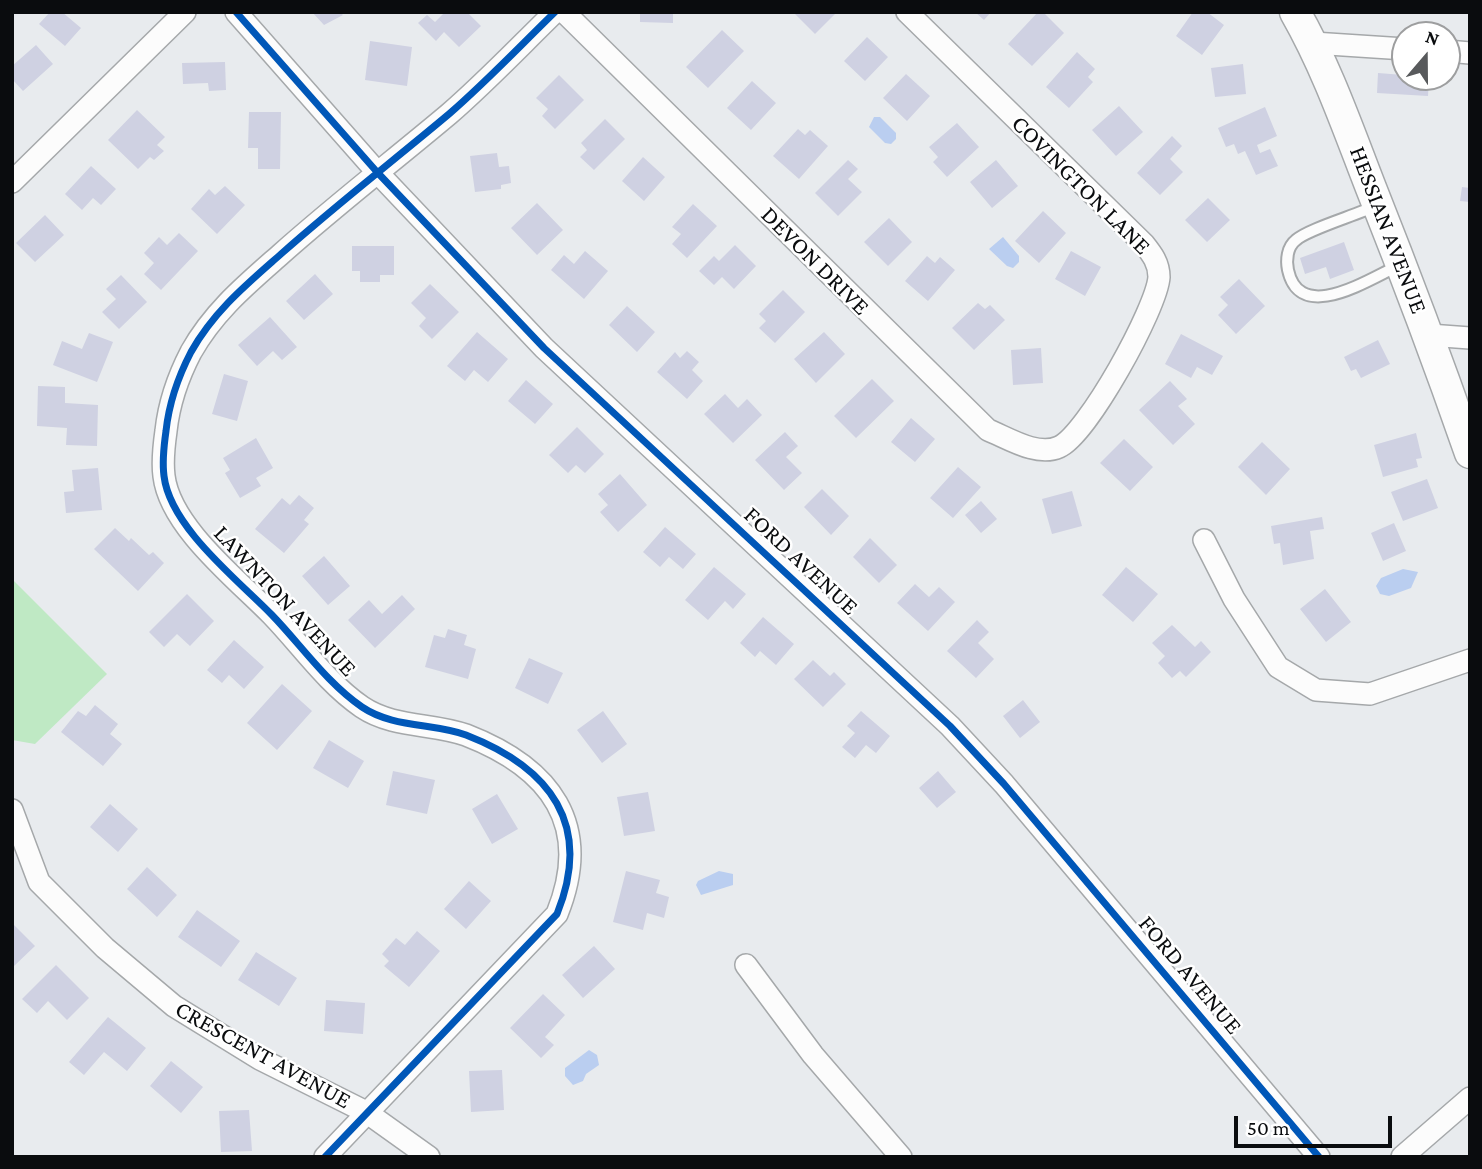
<!DOCTYPE html>
<style>
body{margin:0}
#map{position:relative;width:1482px;height:1169px;overflow:hidden;background:#e8ebee;font-family:"Crimson Pro",serif}
canvas{display:block}
.frame{position:absolute;inset:0;border:14px solid #0a0c0e;pointer-events:none}
.north{position:absolute;left:1391px;top:21px;width:70px;height:70px;box-sizing:border-box;background:#fff;border:2px solid #9d9e9f;border-radius:50%;rotate:20deg;font-size:19px;font-weight:700;line-height:28px;text-align:center;color:#0a0c0e}
.north::after{content:'';display:block;margin:auto;width:24px;height:32px;background:#585a5c;clip-path:polygon(50% 0,100% 100%,50% 72%,0 100%)}
.scale{position:absolute;left:1234px;top:1116px;width:158px;height:32px;box-sizing:border-box;border:4px solid #0a0c0e;border-top:0;padding-left:9px;font-size:21px;line-height:24px;white-space:nowrap;color:#0a0c0e;-webkit-text-stroke:5px #fff;paint-order:stroke}
</style>
<div id="map">
<canvas width="1482" height="1169"></canvas>
<div class="frame"></div>
<div class="north">N</div>
<div class="scale">50 m</div>
</div>
<script>
const c = document.querySelector('canvas').getContext('2d');
c.lineJoin = 'round';
function paint(path, color) { c.fillStyle = color; c.fill(path, 'evenodd'); }
function strokePath(path, color, width, dash) { c.strokeStyle = color; c.lineWidth = width; c.lineCap = dash ? 'butt' : 'round'; c.setLineDash(dash || []); c.stroke(path); }
function drawText(font, color, halo, rows, align = 'center') {
  c.font = font + ' "Crimson Pro",serif'; c.lineWidth = 5; c.setLineDash([]); c.textBaseline = 'middle'; c.strokeStyle = halo; c.fillStyle = color; for (const [text, x, y, turn = 0] of rows) {
    c.save(); c.translate(x, y); c.rotate((+turn || 0) * Math.PI / 180); c.textAlign = isNaN(turn) ? turn : align; if (halo) c.strokeText(text, 0, 0); c.fillText(text, 0, 0); c.restore();
  }
}
paint(new Path2D(`
 M12 579 107 674 35 744 12 740Z`), '#bfe9c4');
paint(new Path2D(`
 M874 117H880L896 133V139L891 144 885 143 869 127Z
 M1003 237 1019 256V262L1013 268 1007 266 989 249Z
 M1403 569 1418 572 1411 588 1389 596 1380 594 1376 586 1381 578Z
 M719 871 733 874V885L701 895 696 885 698 881Z
 M589 1050 597 1055 599 1065 586 1074 583 1081 573 1085 565 1076V1068Z`), '#bacef0');
paint(new Path2D(`
 M50 12H62L81 28 65 46 39 24Z
 M312 12H340L343 15 324 25Z
 M445 12H467L481 26 459 47 444 32 436 41 418 23 427 15 435 22Z
 M640 12H673V23L640 22Z
 M793 12H837L815 34Z
 M975 12H991L984 20Z
 M1038 12H1043L1064 33 1032 66 1008 44Z
 M1193 12H1207L1224 25 1202 55 1176 36Z
 M722 30 744 51 708 88 686 67Z
 M867 37 888 57 865 81 844 61Z
 M370 41 412 47 407 86 365 80Z
 M36 45 53 64 23 91 12 79V66Z
 M1077 52 1095 69 1088 77 1093 82 1069 108 1046 87Z
 M225 62 226 90 209 91 208 83 183 84 182 63Z
 M1243 64 1246 94 1215 97 1211 68Z
 M1378 73 1429 77 1428 96 1377 93Z
 M906 74 930 96 907 121 883 98Z
 M559 75 584 100 555 129 542 116 548 109 536 98Z
 M752 81 776 103 751 130 727 108Z
 M1119 106 1143 132 1116 156 1092 130Z
 M1265 107 1277 136 1257 145 1260 153 1270 149 1278 166 1256 175 1245 151 1238 154 1234 144 1226 147 1218 128Z
 M137 110 165 137 157 145 164 151 154 160 150 157 138 169 108 140Z
 M249 112H281L280 169H258V148H248Z
 M605 119 625 139 594 170 580 157 587 150 581 143Z
 M957 123 979 147 947 177 933 162 938 157 929 147Z
 M798 129 805 135 810 130 828 146 799 179 773 156Z
 M1172 136 1182 146 1170 159 1183 172 1160 195 1137 173Z
 M497 153 499 167 509 166 511 183 501 185V189L475 192 470 156Z
 M643 157 665 177 644 201 622 181Z
 M848 160 858 169 848 179 862 192 838 216 815 193Z
 M996 160 1018 186 992 208 970 182Z
 M91 166 116 189 101 205 93 198 82 210 65 194Z
 M225 186 245 205 217 234 191 209 209 189 215 195Z
 M1462 187 1470 188V202L1460 201Z
 M1208 198 1230 220 1207 242 1185 220Z
 M537 203 563 230 537 255 511 228Z
 M693 204 717 226 687 258 672 244 681 234 672 227Z
 M1043 211 1066 233 1039 263 1015 241Z
 M45 215 64 235 35 262 16 243Z
 M889 218 912 242 888 266 864 242Z
 M179 233 198 251 161 290 144 274 154 263 144 253 159 237 167 245Z
 M1344 242 1354 270 1330 279 1326 267 1305 274 1300 258Z
 M735 245 756 266 734 289 722 277 714 285 699 271 714 256 719 261Z
 M352 246H394V275H380V282H360V271H352Z
 M585 251 608 271 584 299 551 270 564 255 574 264Z
 M1071 251 1101 267 1085 296 1055 279Z
 M927 256 935 263 940 257 955 270 928 301 905 281Z
 M315 274 333 294 304 320 286 301Z
 M121 275 147 302 119 329 102 312 116 299 106 289Z
 M1239 279 1265 306 1236 334 1218 315 1228 305 1220 297Z
 M430 284 459 312 432 339 419 326 426 318 411 303Z
 M783 290 805 312 775 343 759 328 766 321 759 314Z
 M978 303 985 309 990 305 1005 320 974 350 952 328Z
 M627 306 655 332 637 352 609 325Z
 M270 317 297 347 282 360 273 351 257 366 238 345Z
 M477 332 508 359 488 382 474 370 465 381 447 366Z
 M824 332 845 354 816 383 794 359Z
 M89 333 113 342 97 382 53 365 62 341 82 349Z
 M1181 334 1223 356 1212 375 1197 367 1191 378 1165 364Z
 M1378 340 1390 364 1361 378 1356 369 1351 371 1344 357Z
 M1041 348 1043 383 1013 385 1011 350Z
 M687 351 699 362 692 370 703 381 687 399 657 372 675 352 680 358Z
 M224 374 248 381 237 421 212 414Z
 M872 379 894 401 856 438 834 416Z
 M526 380 553 404 535 424 508 401Z
 M1170 381 1187 399 1178 406 1195 424 1173 445 1139 410Z
 M38 386 65 387V403L98 405 97 446 66 445 67 428 37 426Z
 M725 394 738 408 747 399 762 415 733 443 704 414Z
 M911 418 935 439 915 462 891 442Z
 M577 427 604 454 585 473 576 465 568 473 549 455Z
 M785 432 798 446 786 457 802 473 784 490 755 460Z
 M1416 433 1422 458 1416 459 1418 467 1383 477 1374 445Z
 M256 438 273 468 256 478 261 486 240 498 225 473 230 470 223 458Z
 M1124 439 1153 467 1130 491 1100 463Z
 M1262 442 1290 469 1266 495 1238 467Z
 M958 467 981 487 953 518 930 498Z
 M98 468 102 510 66 513 64 492 74 491 72 470Z
 M620 474 647 505 618 532 600 512 608 505 598 494Z
 M1427 479 1438 508 1403 521 1391 492Z
 M822 489 849 516 831 535 804 507Z
 M1072 491 1082 526 1052 534 1042 499Z
 M299 495 314 508 304 520 309 524 284 553 255 529 282 498 290 505Z
 M981 501 997 519 981 533 965 515Z
 M1322 517 1324 529 1310 531 1314 559 1283 565 1280 543 1274 544 1271 526Z
 M1394 523 1406 551 1383 561 1371 533Z
 M665 527 696 554 683 569 669 557 660 567 643 552Z
 M115 528 129 541 131 538 149 555 153 552 164 563 138 591 94 549Z
 M870 538 897 565 879 583 853 557Z
 M324 556 350 586 328 605 302 576Z
 M714 567 746 594 733 609 725 601 708 620 685 600Z
 M1126 567 1158 594 1133 622 1102 595Z
 M915 584 929 597 939 587 955 602 928 631 897 603Z
 M1325 589 1351 622 1326 642 1300 609Z
 M187 594 214 621 190 646 177 634 164 647 149 632Z
 M402 595 415 609 375 648 348 620 369 600 382 614Z
 M763 617 794 644 776 665 760 651 755 657 740 643Z
 M977 620 989 632 978 643 994 659 976 678 947 651Z
 M1172 625 1195 647 1201 641 1211 652 1186 677 1180 671 1172 678 1158 663 1165 656 1152 643Z
 M448 629 467 635 464 645 476 649 468 679 425 667 434 635 445 638Z
 M234 640 264 667 244 689 229 675 222 683 207 670Z
 M529 658 563 673 548 704 515 688Z
 M813 660 830 676 834 672 846 684 823 707 794 679Z
 M282 684 312 711 277 750 247 723Z
 M1023 700 1040 722 1020 738 1003 716Z
 M95 705 118 724 110 734 122 744 103 766 61 732 78 711 86 716Z
 M603 711 627 744 602 763 577 730Z
 M861 711 890 736 876 753 866 745 855 758 842 747 855 733 847 726Z
 M329 740 364 761 348 788 313 768Z
 M393 771 435 780 427 814 386 805Z
 M938 771 956 792 937 808 919 788Z
 M648 792 655 831 624 836 617 797Z
 M497 794 518 829 492 844 472 809Z
 M110 804 138 829 118 852 90 827Z
 M147 867 177 895 157 917 127 889Z
 M626 871 660 880 656 893 669 897 664 918 647 913 643 930 613 922Z
 M469 881 491 901 466 929 444 909Z
 M197 910 240 941 221 967 178 937Z
 M12 923 35 946 13 967 12 966Z
 M417 931 440 951 409 987 384 966 389 961 382 954 396 938 405 945Z
 M594 946 615 969 583 998 562 975Z
 M256 952 297 978 279 1006 238 980Z
 M56 965 89 998 67 1020 48 1001 37 1013 22 999Z
 M543 994 565 1015 545 1037 554 1045 541 1058 510 1028Z
 M326 1000 365 1003 363 1034 324 1031Z
 M108 1017 146 1048 127 1071 104 1052 84 1075 69 1062Z
 M171 1061 203 1087 181 1113 150 1086Z
 M502 1070 504 1110 471 1112 469 1071Z
 M249 1110 252 1151 221 1152 219 1111Z`), '#cfd1e2');
const service = new Path2D(`
 M1375 206C1357 215 1308 229 1296 240 1287 247 1286 260 1288 270 1300 325 1369 279 1398 266`);
const minor = new Path2D(`
 M236 12 377 172 544 348 950 726 1004 784 1319 1157
 M564 12 988 430C1008 438 1037 457 1059 447 1087 435 1157 308 1159 277 1159 263 1152 254 1144 244L907 12
 M1313 43 1405 49
 M1447 51 1470 53
 M12 182 185 12
 M1429 335 1470 338
 M1204 540 1234 599 1278 667 1316 690 1370 694 1470 660
 M12 810 39 882 105 948 174 1006 260 1059 366 1112 429 1157
 M746 965 813 1055 901 1157
 M325 1157 557 914C593 825 551 768 466 735 433 723 393 728 362 707 327 683 301 645 272 615 238 580 170 527 164 476 162 461 164 445 166 431 169 403 178 377 191 352 214 311 247 284 281 254 336 205 393 161 449 114 486 82 520 46 555 12
 M1402 1157 1470 1098`);
const secondary = new Path2D(`
 M1295 12C1327 68 1348 129 1371 188 1406 276 1439 364 1470 453`);
strokePath(service, '#a5a8aa', 14);
strokePath(minor, '#a5a8aa', 24);
strokePath(secondary, '#a5a8aa', 33);
strokePath(service, '#fcfcfc', 10);
strokePath(minor, '#fcfcfc', 21);
strokePath(secondary, '#fcfcfc', 30);
strokePath(new Path2D(`
 M236 12 377 172 544 348 950 726 1004 784 1319 1157
 M325 1157 557 914C593 825 551 768 466 735 433 723 393 728 362 707 327 683 301 645 272 615 238 580 170 527 164 476 162 461 164 445 166 431 169 403 178 377 191 352 214 311 247 284 281 254 336 205 393 161 449 114 486 82 520 46 555 12`), '#0057b8', 7);
drawText('24px', '#0a0c0e', '#fff', [
 ["COVINGTON LANE",1081,185,45],
 ["HESSIAN AVENUE",1388,230,69],
 ["DEVON DRIVE",815,261,45],
 ["FORD AVENUE",801,561,43],
 ["LAWNTON AVENUE",285,601,47],
 ["FORD AVENUE",1190,975,50],
 ["CRESCENT AVENUE",263,1055,29]
]);
</script>
